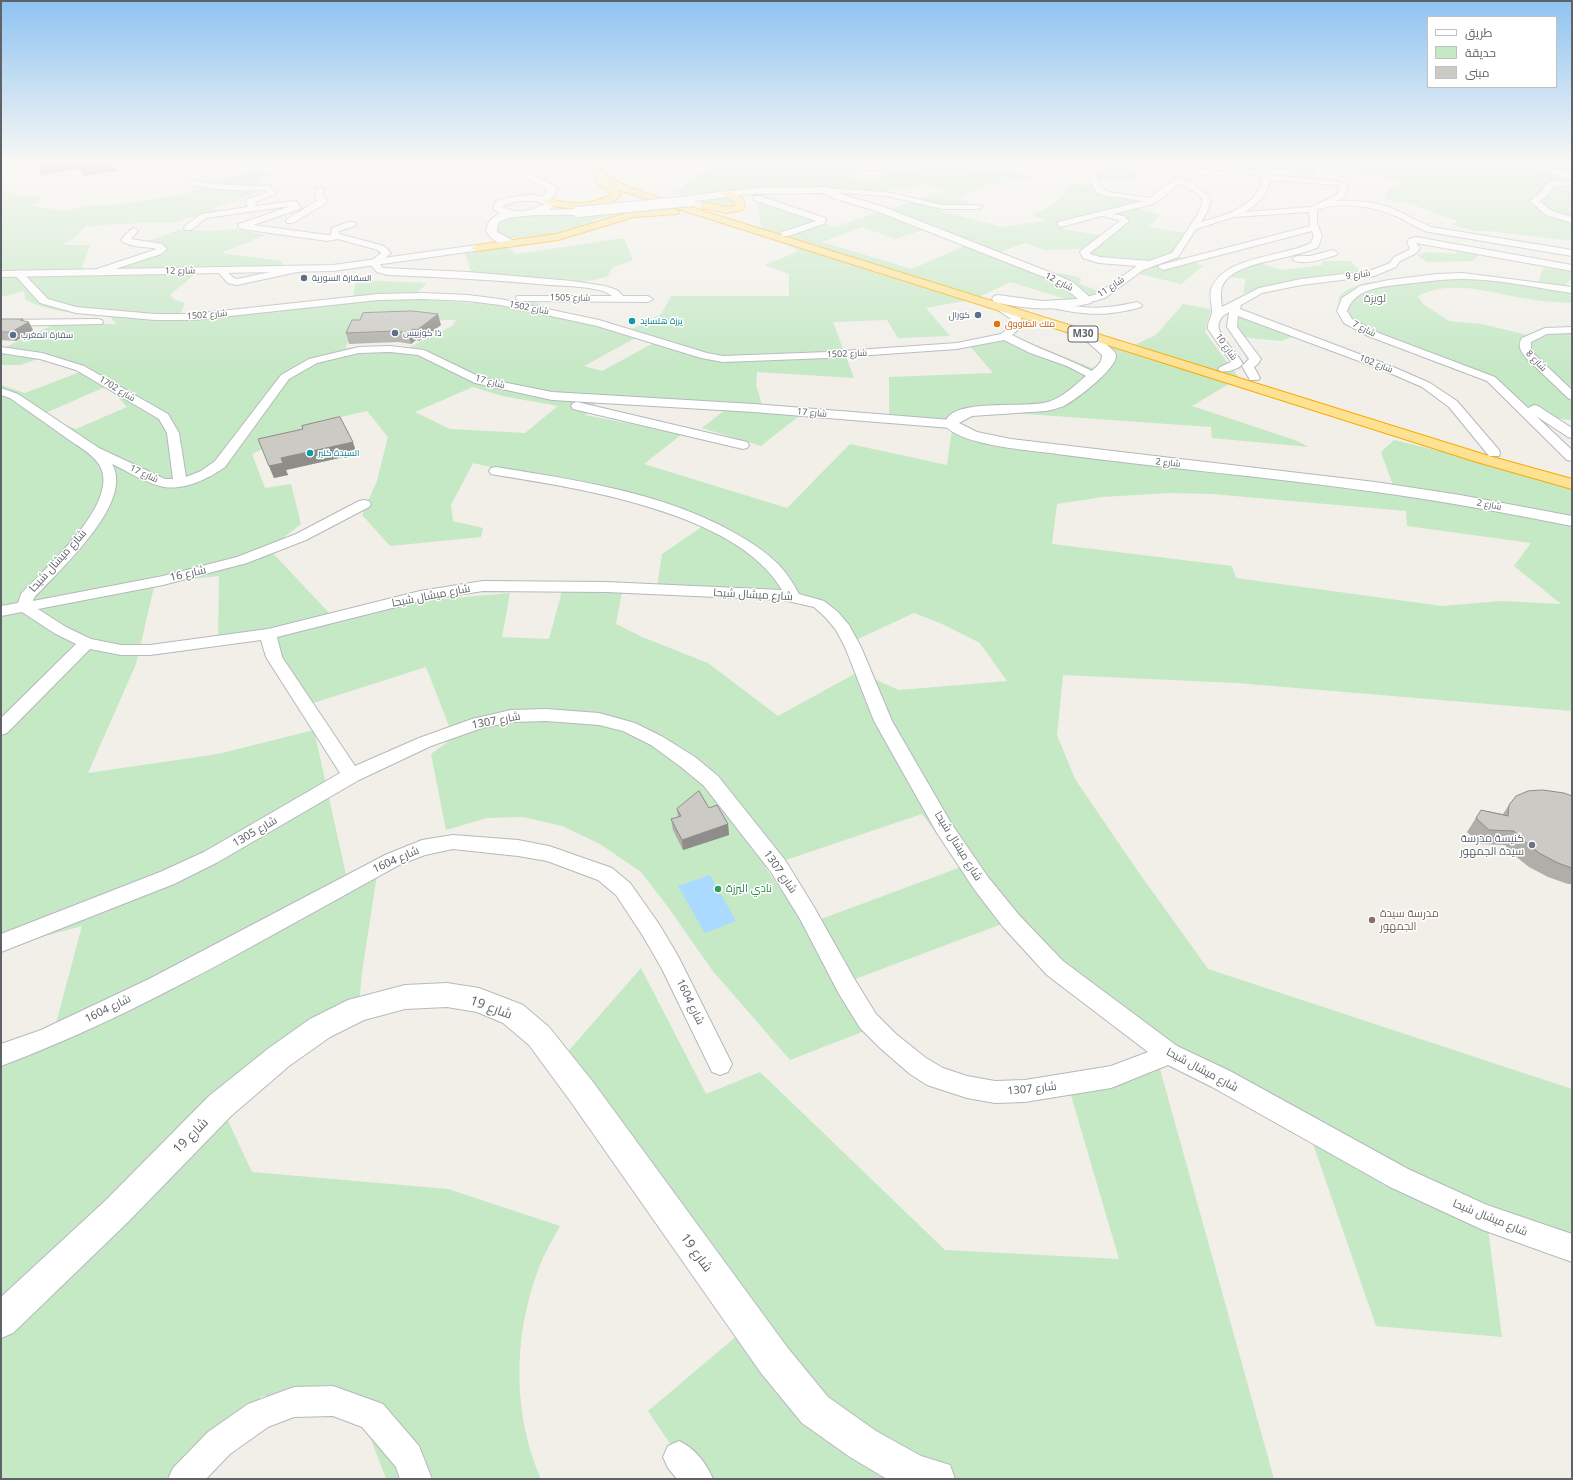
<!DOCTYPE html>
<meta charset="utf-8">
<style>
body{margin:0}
#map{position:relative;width:1573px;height:1480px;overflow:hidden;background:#f1efe8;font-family:"Noto Sans",Cairo,sans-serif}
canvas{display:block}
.frame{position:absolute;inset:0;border:2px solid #5f6368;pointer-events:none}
.legend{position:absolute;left:1427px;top:16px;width:130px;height:72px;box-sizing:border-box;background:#fff;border:1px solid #bfc1c3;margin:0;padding:5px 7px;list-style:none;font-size:12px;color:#5f6368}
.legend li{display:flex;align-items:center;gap:8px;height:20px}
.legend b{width:20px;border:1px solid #bfc1c3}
</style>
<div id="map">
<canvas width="1573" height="1480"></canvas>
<div class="frame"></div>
<ul class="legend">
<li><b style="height:5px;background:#fff"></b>طريق</li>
<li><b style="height:11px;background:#c5e8c5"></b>حديقة</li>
<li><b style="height:11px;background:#cccac5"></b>مبنى</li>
</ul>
</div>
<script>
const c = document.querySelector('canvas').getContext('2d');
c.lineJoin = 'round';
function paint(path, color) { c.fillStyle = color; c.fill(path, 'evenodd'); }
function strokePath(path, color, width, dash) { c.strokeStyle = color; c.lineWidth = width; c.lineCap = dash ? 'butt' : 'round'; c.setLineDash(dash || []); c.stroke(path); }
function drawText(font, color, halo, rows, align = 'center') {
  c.font = font + ' "Noto Sans",Cairo,sans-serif'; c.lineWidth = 3; c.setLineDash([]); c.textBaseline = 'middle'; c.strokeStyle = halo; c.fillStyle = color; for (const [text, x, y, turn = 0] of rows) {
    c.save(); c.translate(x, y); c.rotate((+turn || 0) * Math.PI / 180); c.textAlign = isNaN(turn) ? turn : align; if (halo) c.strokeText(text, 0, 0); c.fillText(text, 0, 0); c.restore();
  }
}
paint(new Path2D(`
 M735 161H967L969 167 974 169 1017 172 1033 179 985 185 961 198 972 205 937 210 1003 227 1044 221 1032 214C1051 208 1060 202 1069 184L1096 185 1101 197H1123L1147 201 1137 208 1160 215 1149 227 1186 233 1171 254 1203 266 1181 284 1135 273 1151 269 1139 262 1088 258 1084 249 1045 250 1025 243 992 255 1053 276 1061 273 1081 278 1080 284 1099 291 1091 297 1069 300 1010 282 975 299 926 308 950 336 898 338 887 320 833 322 854 378 757 372 756 385 764 411 799 416 761 446 702 428 726 409 596 403 585 415 682 434 644 464 787 508 850 444 947 465 952 430 1044 449 1394 488 1381 452 1394 440 1572 483V711L1237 683 1063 675 1057 735 1075 779 1137 870 1208 969 1572 1089V1257L1488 1229 1502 1337 1376 1326 1312 1141 1002 924 842 984 867 1030 790 1060 712 970 668 907 641 872 600 844 562 826 523 817 487 818 446 830 431 754 456 736 451 731 426 667 304 706 259 639 218 645 219 576 155 583 136 664 88 773 218 754 314 730 347 879 378 868 362 972 358 1018 221 1106 252 1172 448 1189 560 1226C551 1242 542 1258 536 1276 513 1341 513 1416 541 1479H386L355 1396H262L174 1479H1V1049L54 1031 82 926 1 948V385L25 393 88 369 46 356 21 365H1V349L57 323 116 324 109 315C81 314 51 313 26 300L24 291 1 297V191L18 195 44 197 31 206 67 211 84 206 113 205 180 195 207 186 211 182 262 169 271 173C266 175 261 177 261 183L256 187 258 192 212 209 231 211 191 217 176 223H142L86 226 76 237 62 245H90L82 267 89 271 101 272 162 248 134 246 181 229 208 231 237 229 265 235 221 253 282 261 283 269 199 271 171 294 173 299 185 303 178 318 353 297 356 280 427 283 411 299 476 303 530 300 562 313 639 336 584 366 602 371 659 340 632 329 661 314 671 296H789V274L765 265 799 251 762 231 757 202 834 227 943 191 926 185 889 190 881 196 815 191 709 195 672 194 712 164ZM862 169 887 171V172L875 181 846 177ZM1105 214 1126 219 1105 236 1063 229 1066 225ZM862 227 895 239 927 229 964 246 912 269 822 242ZM456 320 452 326 408 348 388 347 345 348 358 321ZM107 386 127 407 76 429 39 416ZM473 387 502 396 558 406 525 433 450 429 415 412ZM367 411 388 437 377 481 362 515 390 546 481 537 483 528 453 521 451 505 473 463 593 490 703 526 662 554 656 593 793 599 821 610 847 644 914 613 940 623 980 643 1007 681 899 690 858 672 778 716 708 663 642 637 616 624 622 592 563 588 549 639 502 637 510 593 421 601 331 615 269 549 301 524 291 484 265 488 252 454 315 423ZM1169 493 1212 494 1406 511 1407 526 1531 543 1514 566 1561 604 1502 601 1442 606 1236 578 1232 566 1052 544 1057 504 1102 497ZM922 814 961 867 805 925 765 867Z
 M1121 161H1140L1123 165 1137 172 1135 182 1097 180 1092 167Z
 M1178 161H1572V178L1553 174 1572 194V241L1488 231H1474L1451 224 1459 222 1414 205 1385 199 1388 190 1402 182 1395 179 1346 171 1317 170 1314 176 1263 168 1254 170Z
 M724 198 732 199 736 204 734 208 713 207 695 201Z
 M625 212C615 215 605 217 595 220 591 222 586 225 581 226 556 236 522 244 497 234L496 231 500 222 509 217 525 215Z
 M624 238 633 260 612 268 607 277 574 284 518 283 472 275 465 253 506 245 516 254Z
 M1458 248 1483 252 1472 261 1427 262 1417 255 1428 252 1456 254Z
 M1324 261H1350L1360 270 1243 293 1246 279 1228 277 1248 265 1260 263 1281 270 1322 265Z
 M1543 268 1572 271V276L1562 291 1572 292V303C1558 302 1543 302 1529 299 1494 294 1452 278 1418 296L1423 304 1449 321 1482 324 1531 336 1572 329V420L1547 418 1488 382 1347 320 1338 308 1339 297 1346 290 1365 283 1437 274 1455 273 1485 275 1539 282Z
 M1183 304 1211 309 1205 332 1239 378 1192 406 1295 440 1309 447 1212 438 1211 427 1012 413 988 412 946 420 889 416V377L993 373 968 344 1009 334 1092 368C1102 363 1112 355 1112 343L1132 346 1156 335Z
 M1238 312 1295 336 1281 341 1239 337 1235 326Z
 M641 968 706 1094 760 1072 945 1250 1119 1259 1070 1092 1160 1069 1274 1479H695L677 1454 648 1411 738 1335 551 1071Z`), '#c5e8c5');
paint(new Path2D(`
 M710 875 736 921 705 933 678 886Z`), '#aadaff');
const minor = new Path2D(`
 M687 161H743C731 169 704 164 691 163Z
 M825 161C850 161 875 167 900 167 914 167 924 161 936 161 930 167 922 170 914 171 899 173 837 169 825 161Z
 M1121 161H1140L1109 168 1096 174 1095 175 1103 189 1109 192 1150 198 1176 178C1187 176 1205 192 1211 200L1206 214 1201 222C1226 215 1257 207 1263 178L1249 173 1154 163 1150 161H1179L1250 169 1268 175 1336 181 1348 185 1345 196 1337 201C1354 201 1372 201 1388 207 1403 212 1416 221 1431 227L1572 250V256L1429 232C1417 229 1409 222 1398 217 1377 207 1339 200 1317 210V223L1322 236 1318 247C1294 259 1242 261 1226 280 1219 288 1221 298 1222 307L1259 288 1301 279 1369 271 1390 263 1394 257 1409 250 1410 248 1407 243 1409 239 1416 237 1572 265V271L1416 243 1420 248 1415 254 1400 261 1396 267 1374 276 1301 285 1262 293 1241 305 1240 309 1391 366 1430 383 1457 401 1499 450 1500 453 1499 456H1489L1449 407 1422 387 1383 370 1238 316 1237 327 1261 359 1258 364 1254 367 1260 378 1258 380H1250L1242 366 1249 359 1227 327 1229 312C1202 327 1235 347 1243 364 1238 369 1227 373 1220 371L1218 369 1220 367 1231 362 1208 329C1207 322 1212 318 1212 311 1212 304 1209 297 1211 290 1222 256 1283 257 1311 243L1314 236 1312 231 1163 270 1158 267 1160 265 1310 226 1309 212 1234 217 1196 229 1178 257 1143 270 1105 298 1087 303 1083 302 1082 300 1083 298 1097 294 1137 266 1099 263 1083 258 1080 252 1083 249 1120 221 1118 220 1102 216 1061 227 1057 224 1058 222 1144 201 1107 196 1097 193 1087 175C1094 165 1110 163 1121 161ZM1270 180 1336 185 1340 186 1337 195 1311 207 1245 212C1258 204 1268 195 1270 180ZM1180 183 1198 194 1203 200 1198 214 1172 253 1149 261 1100 257 1090 254V253L1129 221 1124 216 1113 214 1150 205 1161 199Z
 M1522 161H1532L1572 175V180L1532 168Z
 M187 180 228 185 267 186H270L276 194 255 202 256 206 293 201H296L301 207 300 209 253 225 327 235H331L332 228 349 222H355L356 224 355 226 339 231V234L384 246 391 253 379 263 383 268 468 272 572 281 605 286 617 290 623 296H648L653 299 648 302 521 301 517 300 516 298 517 296H612C601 286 565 286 549 285 496 280 442 277 388 275L377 272 369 263 381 253 378 250 338 239 327 241 242 229 238 226 239 224 291 206 206 218 191 230H185L184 228 185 226 201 214 248 207 246 201 247 199 267 193 265 190C239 191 213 190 187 184Z
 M1550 181 1572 182V186L1555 185 1546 197 1539 201 1552 211 1572 217V223L1546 215 1530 201 1540 193Z
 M317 188H323L324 190 323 196 327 201 326 203 293 223H287L286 221 287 219 318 200 315 196Z
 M824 188 887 192 942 205H978L982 207 978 209H942L887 196 827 192 823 190Z
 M754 196H760L825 218 826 220 824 224 788 236H782L781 234 782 232 816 221 754 200Z
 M134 228 138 231 131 239 162 244 167 249 161 254 100 274H94L92 272 94 270 157 249C146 246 129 248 121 240 124 236 129 230 134 228Z
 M1333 250 1338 253 1336 255C1326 258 1301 267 1292 259L1297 256H1310Z
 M299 266 304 269 302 271 237 285 228 283 216 270 221 267C228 269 230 278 237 279Z
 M18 270 21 271 48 299 76 307 155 314H193L378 294 423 293 468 295 500 299 599 320 707 353 723 356 828 352 957 343 1001 334 1012 325 1011 319 995 308 1000 305 1021 318 1022 326 1012 335C1040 350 1070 359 1098 374L1100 376 1098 378H1090L1067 366 1030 353 1004 340 957 349 828 358 723 362 701 358 597 326 500 305 468 301 423 299 378 300 193 320H155L76 313 40 303 13 273Z
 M1463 273 1572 287V293C1536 288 1499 279 1462 279 1443 279 1423 282 1404 284 1382 287 1356 287 1347 311L1352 319 1376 332 1495 377 1528 408 1534 405 1538 406 1572 428V438L1568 437 1536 416 1572 450V461L1567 460 1487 381 1368 336 1344 323 1337 311 1342 298 1360 286 1389 280 1437 274Z
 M1052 302C1086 309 1103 310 1137 302L1142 305 1141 307C1107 317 1082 315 1048 307L1047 305 1048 303Z
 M98 319 102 320 103 322 102 324 1 326V320Z
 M1572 327V333L1547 334 1531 342V349L1534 354 1572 390V400L1568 398 1526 358C1521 351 1517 346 1522 338L1545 328Z
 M390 346 424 350 482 378 552 392 754 404 951 420 955 421 957 424 955 427 951 428 754 412 552 400 475 383 418 355 390 352 359 353 317 363 289 379 225 467C208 479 182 492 160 486 144 482 127 471 112 464 135 503 58 571 34 598L33 601 163 576 237 557 296 534 359 501 364 500 369 501 371 504 369 507 306 540 247 563 163 585 38 609 66 627 91 639 121 645H150L268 629 420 591 483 581 606 582 782 590C737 512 578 488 496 475L491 474 489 471 491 468 496 467C576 480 661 492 733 532 749 541 765 551 778 564 786 572 793 583 799 594L824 601 838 612 849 625 861 647 892 721 951 823 988 877 1019 915 1063 961 1177 1046 1230 1071 1408 1169 1487 1205 1572 1234V1262L1483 1230 1390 1187 1212 1087 1168 1065 1111 1088 1025 1102 995 1103 967 1098 927 1085 910 1074 880 1048 860 1028 839 994 800 919 771 872 704 786 681 767 651 745 623 731 599 725 546 721 511 722 482 728 431 746 359 780 218 862 174 884 1 952V934L160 872 204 852 340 773 266 657 261 640 150 655H121L90 649 7 733 1 735V718L76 644 54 633 22 612 1 616V606L18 603 21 594C44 569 125 500 98 463 90 452 76 445 65 437 47 424 28 411 10 398L1 395V388L18 394 99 448 165 479H173L167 433 159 419 76 370 40 359 1 353V347L42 353 84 366 168 414 179 433 186 477 201 471 215 461 281 375 309 359 359 347ZM483 591 606 592 783 600 814 607 826 618 836 630 845 647 874 721 937 833 974 889 1003 927 1047 975 1148 1052 1111 1066 1025 1080 995 1081 967 1076 943 1068 926 1058 896 1034 876 1014 855 980 814 907 785 860 718 776 695 757 663 737 635 723 599 713 546 709 511 710 472 719 419 738 355 766 282 657 277 637 420 601Z
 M577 402 743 441 747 442 749 445 747 448 743 449 573 409 571 406 573 403Z
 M453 835 518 840 549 846 612 868 630 883 659 924 678 956 732 1064 728 1072 720 1075 712 1072 662 969 643 936 616 895 598 880 547 861 518 856 453 849 425 855 399 865C269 936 140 1014 1 1066V1044L41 1030 149 979 385 855 422 840Z
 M333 1386 383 1404 419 1446 432 1479H400L396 1467 362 1427 333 1416 294 1417 268 1427 230 1454 206 1479H168L173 1468 208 1432 248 1404 294 1387Z
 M679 1441C695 1448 706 1463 713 1479H677L668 1468 663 1457 668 1446Z`);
const tertiary = new Path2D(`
 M498 161H509L555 186 557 188 556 193 551 199 554 202V205L549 210 578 209 583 212 578 215C561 215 510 213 498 223L497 232 512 240 515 244 510 247C501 245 489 239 486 230 488 221 492 217 500 214L493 208 496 201C512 197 528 192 543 197L547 189ZM519 201H536L544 204C534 211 514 214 503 207L504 205Z
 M827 187 841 194 884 207 1057 275 1074 283 1093 300 1091 303C1058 311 1027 310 994 302L992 299 994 296 998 295 1042 301 1078 299 1066 289 1049 279 876 211 833 198 825 193 752 194 687 202 682 199 687 196 752 188Z
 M1088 332C1095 334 1100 340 1106 344 1109 347 1115 351 1116 355 1118 368 1075 400 1064 406 1058 408 1052 410 1046 411L972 416 959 423 977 432 1011 439 1375 482 1460 495 1572 516V526C1507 513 1442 501 1376 492 1270 477 1163 468 1057 454 1031 450 959 446 944 424 945 422 947 418 949 416 964 400 1025 408 1048 402 1062 398 1075 385 1086 376 1092 370 1102 365 1102 355L1081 336 1083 333Z`);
const secondary = new Path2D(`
 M477 245 481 246 483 248 481 250 333 271 1 277V271L333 265Z
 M447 983 479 988 523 1005 549 1027 593 1082 787 1347 828 1397 876 1431 921 1456 950 1465 955 1479H887L850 1457 802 1423 761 1373 571 1102 529 1045 503 1023 477 1012 447 1007 405 1009 364 1020 330 1037 289 1066 231 1116 128 1222 13 1333 1 1338V1297L106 1200 209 1096 269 1048 310 1019 348 1000 405 985Z`);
const motorway = new Path2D(`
 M586 161H595C607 182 630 187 652 195L1489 456 1572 479V489L1477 462 618 190 620 194C613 215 562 209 545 204L544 202 545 200 549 199C570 204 590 206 610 195V192L596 183 594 181 599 178Z
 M729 191 743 199 745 206 743 210 727 213 703 208 702 206 707 203 727 207 735 206 734 202 724 194Z
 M674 209 679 212 678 214 634 217 558 240 477 251 471 248 477 245 557 234 633 211Z`);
strokePath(minor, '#b5b8bc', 2);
strokePath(tertiary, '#b5b8bc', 2);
strokePath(secondary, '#b6babf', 2);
strokePath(motorway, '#f9ab00', 2);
paint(minor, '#fff');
paint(tertiary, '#fff');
paint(secondary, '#fff');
paint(motorway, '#fde293');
const tertiaryBridge = new Path2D(`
 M578 212 690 201`);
strokePath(tertiaryBridge, '#b5b8bc', 12, []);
strokePath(tertiaryBridge, '#fff', 10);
paint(new Path2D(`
 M32 161H113L117 171 84 176 78 169 42 175Z
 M1 319 24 321 33 330 16 341 1 340Z
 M441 325 419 341 416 340 411 344 398 342 349 344 346 333Z
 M302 426 357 454 286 470 288 475 274 478 258 439 303 429Z
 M1572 796V884H1568L1548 877 1529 867 1514 855 1505 845 1480 844 1467 832 1481 810 1503 814 1509 805Z
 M709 808 728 824 729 835 683 850 673 830 671 819 678 817 677 809Z`), '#afaea9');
paint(new Path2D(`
 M66 161H75L78 169 42 175 38 166Z
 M113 162 117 171 84 176 80 167Z
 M438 314 441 325 419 341 417 330Z
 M23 319 25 324 29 322 33 330 16 341 11 332 20 320Z
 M413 329 416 340 411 344 408 333Z
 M353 442 357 454 286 470 288 475 274 478 269 466 281 458Z
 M728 824 729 835 683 850 682 840Z`), '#8f8d8a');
const building = new Path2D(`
 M34 161H66L38 166Z
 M75 161H113V162L80 167Z
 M412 311 438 314 417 330 413 329 408 333 395 331 346 333 352 320H360L363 313Z
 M1 319H23L20 320 29 322 11 332H1Z
 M340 417 353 442 281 458 283 463 269 466 258 439 303 429 302 426Z
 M1543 790 1564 793 1572 796V868L1558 863 1539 853 1524 841 1514 831 1489 830 1476 818 1481 810 1508 816 1509 805 1516 796 1528 791Z
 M699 791 709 808 717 805 728 824 682 840 671 819 681 816 677 809Z`);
paint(building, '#cccac5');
strokePath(building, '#8f8d8a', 1);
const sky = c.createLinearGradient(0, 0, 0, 369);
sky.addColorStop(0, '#8fc3f1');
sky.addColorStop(0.44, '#f9f8f5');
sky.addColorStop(1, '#f9f8f500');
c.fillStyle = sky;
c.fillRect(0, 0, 1573, 369);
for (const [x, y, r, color] of [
 [304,278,4,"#5c6f8a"],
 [978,315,4,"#5c6f8a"],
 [632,321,4,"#0f9aa8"],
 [997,324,4,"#e8710a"],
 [395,333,4,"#5c6f8a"],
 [13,335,4,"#5c6f8a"],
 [310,453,4,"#0f9aa8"],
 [1532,845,4,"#6b7280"],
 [718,889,4,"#2e9e5b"],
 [1372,920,4,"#8d6e63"]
]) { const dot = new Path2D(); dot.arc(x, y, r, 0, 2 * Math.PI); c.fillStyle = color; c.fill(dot); strokePath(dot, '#fff', 1.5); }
drawText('9px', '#5f6368', '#fff', [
 ["شارع 12",180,271,-1],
 ["شارع 9",1358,275,-8],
 ["شارع 12",1059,282,27],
 ["شارع 11",1111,287,-34],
 ["شارع 1505",570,298,1],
 ["شارع 1502",529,308,11],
 ["شارع 1502",207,315,-5],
 ["شارع 7",1364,329,27],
 ["شارع 10",1226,347,55],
 ["شارع 1502",847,354,-3],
 ["شارع 8",1536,361,46],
 ["شارع 102",1376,364,21],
 ["شارع 17",490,382,15],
 ["شارع 1702",117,389,31],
 ["شارع 17",812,413,5],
 ["شارع 2",1168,463,6],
 ["شارع 17",144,474,25],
 ["شارع 2",1489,505,11]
]);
drawText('9px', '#4e5e75', '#fff', [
 ["السفارة السورية",312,278],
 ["كورال",970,315,"right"],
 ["ذا كوزبيس",403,333],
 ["سفارة المغرب",21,335]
], 'left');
drawText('9px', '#0d838f', '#fff', [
 ["يرزة هلسايد",640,321],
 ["السيدة كلير",318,453]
], 'left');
drawText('9px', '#c56008', '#fff', [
 ["ملك الطاووق",1005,324]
], 'left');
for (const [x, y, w] of [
 [1083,334,30]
]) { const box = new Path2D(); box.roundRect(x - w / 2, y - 8, w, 16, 3); c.fillStyle = '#fff'; c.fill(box); strokePath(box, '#5f6368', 1); }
drawText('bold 10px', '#5f6368', null, [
 ["M30",1083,334]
]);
drawText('11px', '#70757a', '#fff', [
 ["لويزة",1375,299]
]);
drawText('11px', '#5f6368', '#fff', [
 ["شارع ميشال شيحا",58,561,-48],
 ["شارع 16",188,574,-13],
 ["شارع ميشال شيحا",753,595,3],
 ["شارع ميشال شيحا",431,596,-11],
 ["شارع 1307",496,721,-11],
 ["شارع 1305",255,832,-30],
 ["شارع ميشال شيحا",958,846,58],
 ["شارع 1604",396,860,-24],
 ["شارع 1307",780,872,55],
 ["شارع 1604",690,1002,64],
 ["شارع 1604",108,1009,-26],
 ["شارع ميشال شيحا",1202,1070,28],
 ["شارع 1307",1032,1089,-6],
 ["شارع ميشال شيحا",1490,1218,22]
]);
drawText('11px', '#5b616d', '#fff', [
 ["كنيسة مدرسة",1524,839],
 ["سيدة الجمهور",1524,852]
], 'right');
drawText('11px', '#27864d', '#fff', [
 ["نادي اليرزة",726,889]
], 'left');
drawText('11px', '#785e54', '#fff', [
 ["مدرسة سيدة",1380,914],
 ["الجمهور",1380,927]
], 'left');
drawText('13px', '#5f6368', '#fff', [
 ["شارع 19",491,1008,20],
 ["شارع 19",191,1136,-45],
 ["شارع 19",696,1253,54]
]);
</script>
